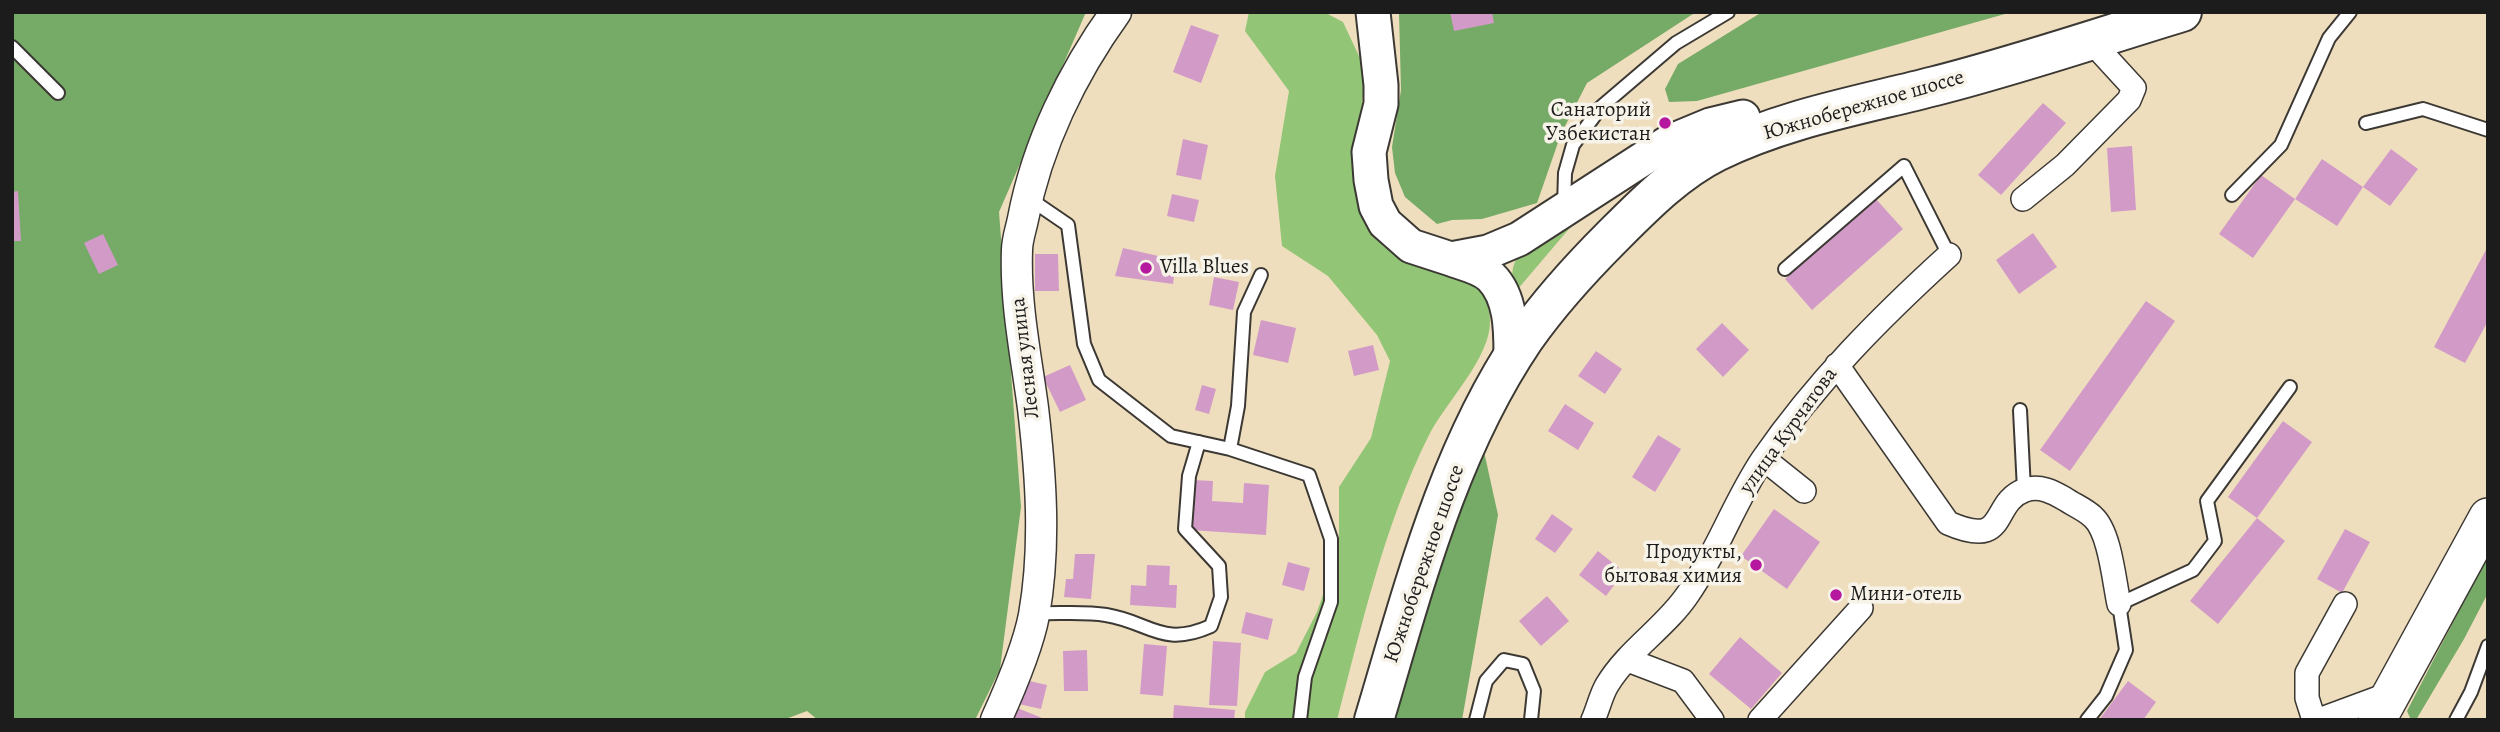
<!DOCTYPE html>
<meta charset="utf-8">
<style>
body{margin:0}
#map{position:relative;width:2500px;height:732px;overflow:hidden;background:#efdebd;font-family:Alegreya,serif}
canvas{display:block}
.frame{position:absolute;inset:0;border:14px solid #1c1c1c;pointer-events:none}
</style>
<div id="map">
<canvas width="2500" height="732"></canvas>
<div class="frame"></div>
</div>
<script>
const c = document.querySelector('canvas').getContext('2d');
c.lineJoin = 'round';
function paint(path, color) { c.fillStyle = color; c.fill(path, 'evenodd'); }
function strokePath(path, color, width, dash) { c.strokeStyle = color; c.lineWidth = width; c.lineCap = dash ? 'butt' : 'round'; c.setLineDash(dash || []); c.stroke(path); }
function drawText(font, color, halo, rows, align = 'center') {
  c.font = font + ' Alegreya,serif'; c.lineWidth = 7; c.setLineDash([]); c.textBaseline = 'middle'; c.strokeStyle = halo; c.fillStyle = color; for (const [text, x, y, turn = 0] of rows) {
    c.save(); c.translate(x, y); c.rotate((+turn || 0) * Math.PI / 180); c.textAlign = isNaN(turn) ? turn : align; if (halo) c.strokeText(text, 0, 0); c.fillText(text, 0, 0); c.restore();
  }
}
paint(new Path2D(`
 M1249 12H1324L1343 22 1366 71 1359 128 1363 203 1383 246 1415 265 1453 271 1481 285C1486 297 1490 308 1490 321 1491 358 1444 404 1428 437 1384 526 1362 624 1337 720H1245V712L1265 672 1296 653 1317 612 1339 549V487L1371 438 1390 361 1377 335 1328 276 1282 246 1275 176 1289 91 1245 31Z
 M1574 223 1517 290C1510 278 1511 266 1519 255Z`), '#92c576');
paint(new Path2D(`
 M12 12H1086L999 212 1021 507 1000 669 975 720H818L807 711 783 720H12Z
 M1399 12H1696L1587 83 1561 134 1537 203 1482 219 1452 220 1437 224 1405 197 1395 173 1392 147 1401 90Z
 M1762 12H2012L1697 101 1669 102 1665 89 1678 64Z
 M1483 447 1498 515 1462 720H1384Z
 M2488 555V593L2464 639 2416 720H2411L2407 711Z`), '#75aa67');
paint(new Path2D(`
 M1450 12H1492L1494 23 1454 31Z
 M1191 25 1219 35 1201 83 1173 72Z
 M2043 103 2066 123 2001 195 1978 175Z
 M1183 139 1208 145 1201 180 1176 175Z
 M2132 146 2136 210 2111 212 2107 148Z
 M2391 149 2418 169 2390 206 2363 187 2337 226 2295 199 2322 159 2363 187Z
 M2261 175 2295 199 2253 258 2219 234Z
 M18 191 21 241H12V192Z
 M1172 194 1199 200 1194 222 1167 216Z
 M1875 198 1903 229 1812 310 1785 279Z
 M2033 233 2057 267 2019 294 1996 260Z
 M103 234 118 265 99 274 84 243Z
 M2488 246V321L2465 363 2434 347Z
 M1123 248 1176 260 1173 284 1115 276Z
 M1035 254H1058L1059 291H1035Z
 M1214 277 1239 282 1233 310 1209 305Z
 M2146 301 2175 321 2070 471 2040 450Z
 M1261 320 1296 328 1288 363 1253 355Z
 M1722 323 1749 350 1723 377 1696 349Z
 M1373 345 1379 370 1354 376 1348 351Z
 M1596 351 1622 369 1605 394 1578 376Z
 M1070 365 1086 400 1060 412 1043 377Z
 M1202 385 1216 389 1209 414 1195 410Z
 M1565 404 1594 423 1578 450 1548 431Z
 M2283 421 2312 442 2257 518 2228 497Z
 M1658 435 1681 449 1655 492 1632 477Z
 M1192 480 1213 481 1212 501 1243 503 1244 483 1269 485 1266 535 1190 530Z
 M1774 509 1820 542 1787 589 1741 556Z
 M1552 514 1573 529 1555 553 1535 539Z
 M2257 518 2285 541 2218 624 2190 601Z
 M2345 529 2370 542 2342 593 2317 579Z
 M1598 551 1624 572 1606 596 1579 575Z
 M1075 554H1095L1091 599 1064 597 1066 579H1073Z
 M1288 562 1310 568 1304 591 1282 585Z
 M1147 565 1170 566 1169 585H1177L1176 608 1130 605 1131 585 1146 586Z
 M1547 596 1569 621 1541 646 1519 621Z
 M1246 612 1273 619 1268 640 1241 633Z
 M1740 637 1782 673 1751 709 1709 674Z
 M1213 641 1241 643 1237 706 1209 705Z
 M1144 644 1167 646 1163 696 1140 694Z
 M1087 650 1088 691H1064L1063 651Z
 M1025 680 1047 685 1041 709 1019 704Z
 M2128 681 2156 702 2143 720H2099Z
 M1174 705 1235 710 1234 720H1173Z
 M1015 707 1047 720H1010Z`), '#d29bc7');
const service = new Path2D(`
 M12 47 58 93
 M2366 123 2423 109 2488 130
 M2232 195 2281 145 2329 38 2350 12
 M1027 197 1068 225 1084 344 1099 380 1171 436 1230 449 1238 406 1244 312 1261 275
 M1564 206 1565 173 1573 145 1601 107 1676 43 1728 12
 M1785 269 1904 166 1949 255
 M2020 410 2024 490
 M1230 449 1309 475 1331 539V602L1305 677 1300 720
 M1034 613C1057 614 1083 611 1106 615 1150 622 1162 648 1211 626L1221 597 1219 566 1185 529 1189 476 1199 442
 M1476 720 1486 681 1504 660 1523 664 1534 691 1531 720
 M2087 720 2106 696 2126 650 2119 604 2193 570 2215 541 2207 501 2290 387
 M2456 720 2471 692 2488 646`);
const minor = new Path2D(`
 M2023 199 2065 165 2129 100 2134 88 2090 40
 M1837 365 1948 523C2010 550 1989 503 2025 490 2040 485 2053 492 2065 499 2074 505 2086 510 2093 517 2110 532 2114 581 2119 604
 M1764 459 1804 491
 M1628 660 1683 681 1712 720
 M1593 720C1598 709 1601 695 1607 685 1628 650 1666 627 1688 594 1718 551 1734 502 1763 459 1816 382 1881 317 1949 255
 M1760 720 1861 608
 M2314 720 2307 698V673L2345 604
 M2319 720 2392 693`);
const tertiary = new Path2D(`
 M996 720C1010 689 1028 647 1034 615 1046 547 1041 476 1033 408 1026 355 1015 304 1017 250 1017 240 1021 229 1023 219 1037 145 1072 73 1116 12`);
const secondary = new Path2D(`
 M1373 12 1381 85V104L1369 152 1371 180 1376 206 1385 223 1411 246 1451 259 1488 252 1519 239 1669 142 1710 125 1743 117
 M1451 259C1464 264 1481 267 1491 277 1512 298 1511 333 1511 360`);
const primary = new Path2D(`
 M2377 720 2488 517`);
const trunk = new Path2D(`
 M1374 720C1413 590 1447 453 1524 339 1550 302 1580 269 1612 237 1643 206 1676 172 1716 152 1785 118 1861 105 1935 86 2018 65 2100 37 2182 12`);
strokePath(service, '#3c3934', 16);
strokePath(minor, '#3c3934', 26);
strokePath(tertiary, '#3c3934', 33);
strokePath(secondary, '#3c3934', 37);
strokePath(primary, '#3c3934', 40);
strokePath(trunk, '#3c3934', 42);
strokePath(service, '#fff', 12);
strokePath(minor, '#fff', 23);
strokePath(tertiary, '#fff', 30);
strokePath(secondary, '#fff', 33);
strokePath(primary, '#fff', 37);
strokePath(trunk, '#fff', 38);
for (const [x, y, r, color] of [
 [1665,123,7,"#b5179e"],
 [1146,268,7,"#b5179e"],
 [1756,565,7,"#b5179e"],
 [1836,595,7,"#b5179e"]
]) { const dot = new Path2D(); dot.arc(x, y, r, 0, 2 * Math.PI); c.fillStyle = color; c.fill(dot); strokePath(dot, '#f7f3e8', 2.5); }
drawText('21px', '#1c1c1c', '#f7f3e8', [
 ["Южнобережное шоссе",1864,106,-16],
 ["Лесная улица",1026,358,-97],
 ["улица Курчатова",1789,431,-54],
 ["Южнобережное шоссе",1425,564,-71]
]);
drawText('21px', '#1c1c1c', '#f7f3e8', [
 ["Санаторий",1651,111],
 ["Узбекистан",1651,135],
 ["Villa Blues",1160,268,"left"],
 ["Продукты,",1742,553],
 ["бытовая химия",1742,577],
 ["Мини-отель",1850,595,"left"]
], 'right');
</script>
